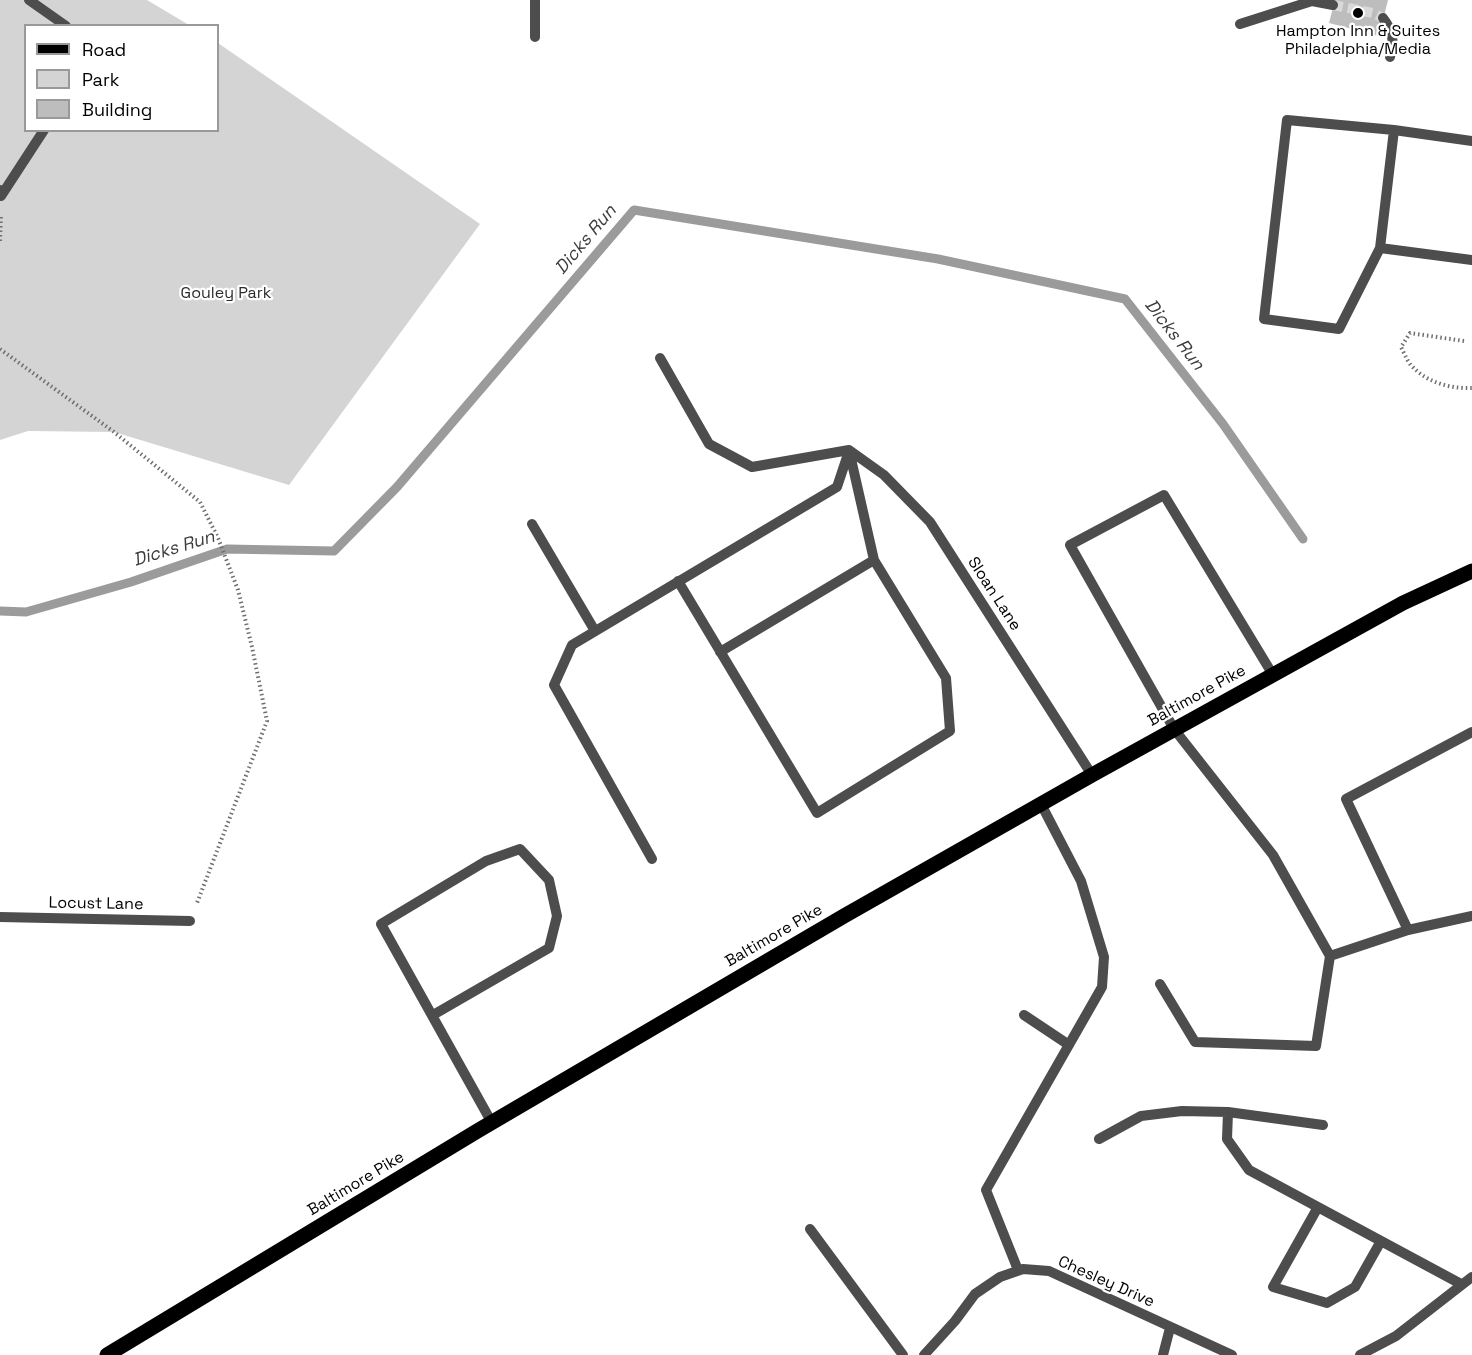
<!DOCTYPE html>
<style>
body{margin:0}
#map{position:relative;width:1472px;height:1355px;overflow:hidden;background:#fff;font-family:"Space Grotesk",sans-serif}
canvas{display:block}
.legend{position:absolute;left:24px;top:24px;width:195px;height:108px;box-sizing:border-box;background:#fff;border:2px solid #999;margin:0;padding:8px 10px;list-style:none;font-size:18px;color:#000}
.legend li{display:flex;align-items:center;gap:12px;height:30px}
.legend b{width:30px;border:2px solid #999}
</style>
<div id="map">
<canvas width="1472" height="1355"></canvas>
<ul class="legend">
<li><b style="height:8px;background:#000"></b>Road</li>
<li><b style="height:16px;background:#d4d4d4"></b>Park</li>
<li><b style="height:16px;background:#bdbdbd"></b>Building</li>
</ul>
</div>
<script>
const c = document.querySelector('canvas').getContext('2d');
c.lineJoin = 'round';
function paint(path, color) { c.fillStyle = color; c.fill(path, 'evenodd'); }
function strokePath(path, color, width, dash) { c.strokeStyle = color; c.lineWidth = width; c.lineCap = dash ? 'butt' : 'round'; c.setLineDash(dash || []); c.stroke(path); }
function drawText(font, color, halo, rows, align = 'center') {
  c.font = font + ' "Space Grotesk",sans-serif'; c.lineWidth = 4.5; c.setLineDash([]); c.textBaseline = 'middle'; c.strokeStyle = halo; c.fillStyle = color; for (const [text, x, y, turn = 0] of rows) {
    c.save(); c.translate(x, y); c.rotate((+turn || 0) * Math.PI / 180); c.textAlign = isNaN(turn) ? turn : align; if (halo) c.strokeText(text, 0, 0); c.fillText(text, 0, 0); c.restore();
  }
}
paint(new Path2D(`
 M0 0H147L189 25 26 26V130H218V43L480 224 289 485 114 432 28 431 0 440Z`), '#d4d4d4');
strokePath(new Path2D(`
 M0 611 26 612 131 582 227 549 334 551 397 487 634 210 938 259 1125 299 1223 424 1303 539`), '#9b9b9b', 9);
paint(new Path2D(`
 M1335 0H1388L1379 36 1329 23Z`), '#bdbdbd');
strokePath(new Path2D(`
 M1333 5 1373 13 1383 18`), '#d9d9d9', 10, [10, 5]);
strokePath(new Path2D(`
 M0 241 1 214
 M1464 341 1410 333 1401 347C1404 353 1407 360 1410 364 1425 382 1450 389 1472 388
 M0 349 114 432 200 502 218 538 238 590 252 647 267 721 197 903`), '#6f6f6f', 4, [1.5, 3]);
strokePath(new Path2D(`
 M29 0 66 26
 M535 0V37
 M1383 18C1394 32 1394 41 1390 57
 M1240 24 1312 1 1333 5
 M1472 141 1394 130 1380 248 1472 260
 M0 190 1 196 44 130
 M1380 248 1339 329 1264 319 1287 120 1394 130
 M660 358 709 444 752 467 849 450
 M849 450 884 475 930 522 1092 775
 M532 524 595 631
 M678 581 817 813 950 731 946 678 874 560 849 450
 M720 652 874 560
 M1273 675 1164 495 1070 545 1174 729 1273 855 1330 956
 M1472 732 1346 799 1408 930 1472 916
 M652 859 554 685 572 645 837 487 849 451
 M0 917 190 921
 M1160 984 1195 1042 1316 1046 1330 956 1408 930
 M433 1015 549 948 557 916 549 880 520 849 486 861 381 924 492 1123
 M1024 1015 1069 1045
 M1323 1125 1228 1112 1227 1139 1249 1170 1461 1284
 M1099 1139 1141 1116 1182 1111 1228 1112
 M1318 1207 1273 1287 1327 1303 1355 1287 1381 1241
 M810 1229 903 1355
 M1018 1270 986 1190 1102 987 1104 957 1081 881 1041 804
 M924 1355 955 1321 975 1294 1000 1277 1023 1269 1049 1271 1232 1355
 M1163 1355 1170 1328
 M1360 1355 1396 1336 1472 1277`), '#4d4d4d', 10);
strokePath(new Path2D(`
 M107 1355 479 1130 844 916 1092 775 1403 603 1472 571`), '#000', 15);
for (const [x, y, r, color] of [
 [1358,13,6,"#000"]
]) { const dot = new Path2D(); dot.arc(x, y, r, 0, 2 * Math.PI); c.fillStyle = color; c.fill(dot); strokePath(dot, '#fff', 2); }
drawText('16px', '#000', '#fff', [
 ["Hampton Inn & Suites",1358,32],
 ["Philadelphia/Media",1358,50]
]);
drawText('16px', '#2b2b2b', '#fff', [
 ["Gouley Park",226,294]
]);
drawText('16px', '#000', '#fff', [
 ["Sloan Lane",994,594,57],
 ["Baltimore Pike",1197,696,-29],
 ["Locust Lane",96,904,1],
 ["Baltimore Pike",774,936,-30],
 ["Baltimore Pike",356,1184,-31],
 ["Chesley Drive",1106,1282,24]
]);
drawText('italic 18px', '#3c3c3c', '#fff', [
 ["Dicks Run",586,240,-50],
 ["Dicks Run",1174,335,52],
 ["Dicks Run",174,549,-17]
]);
</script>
